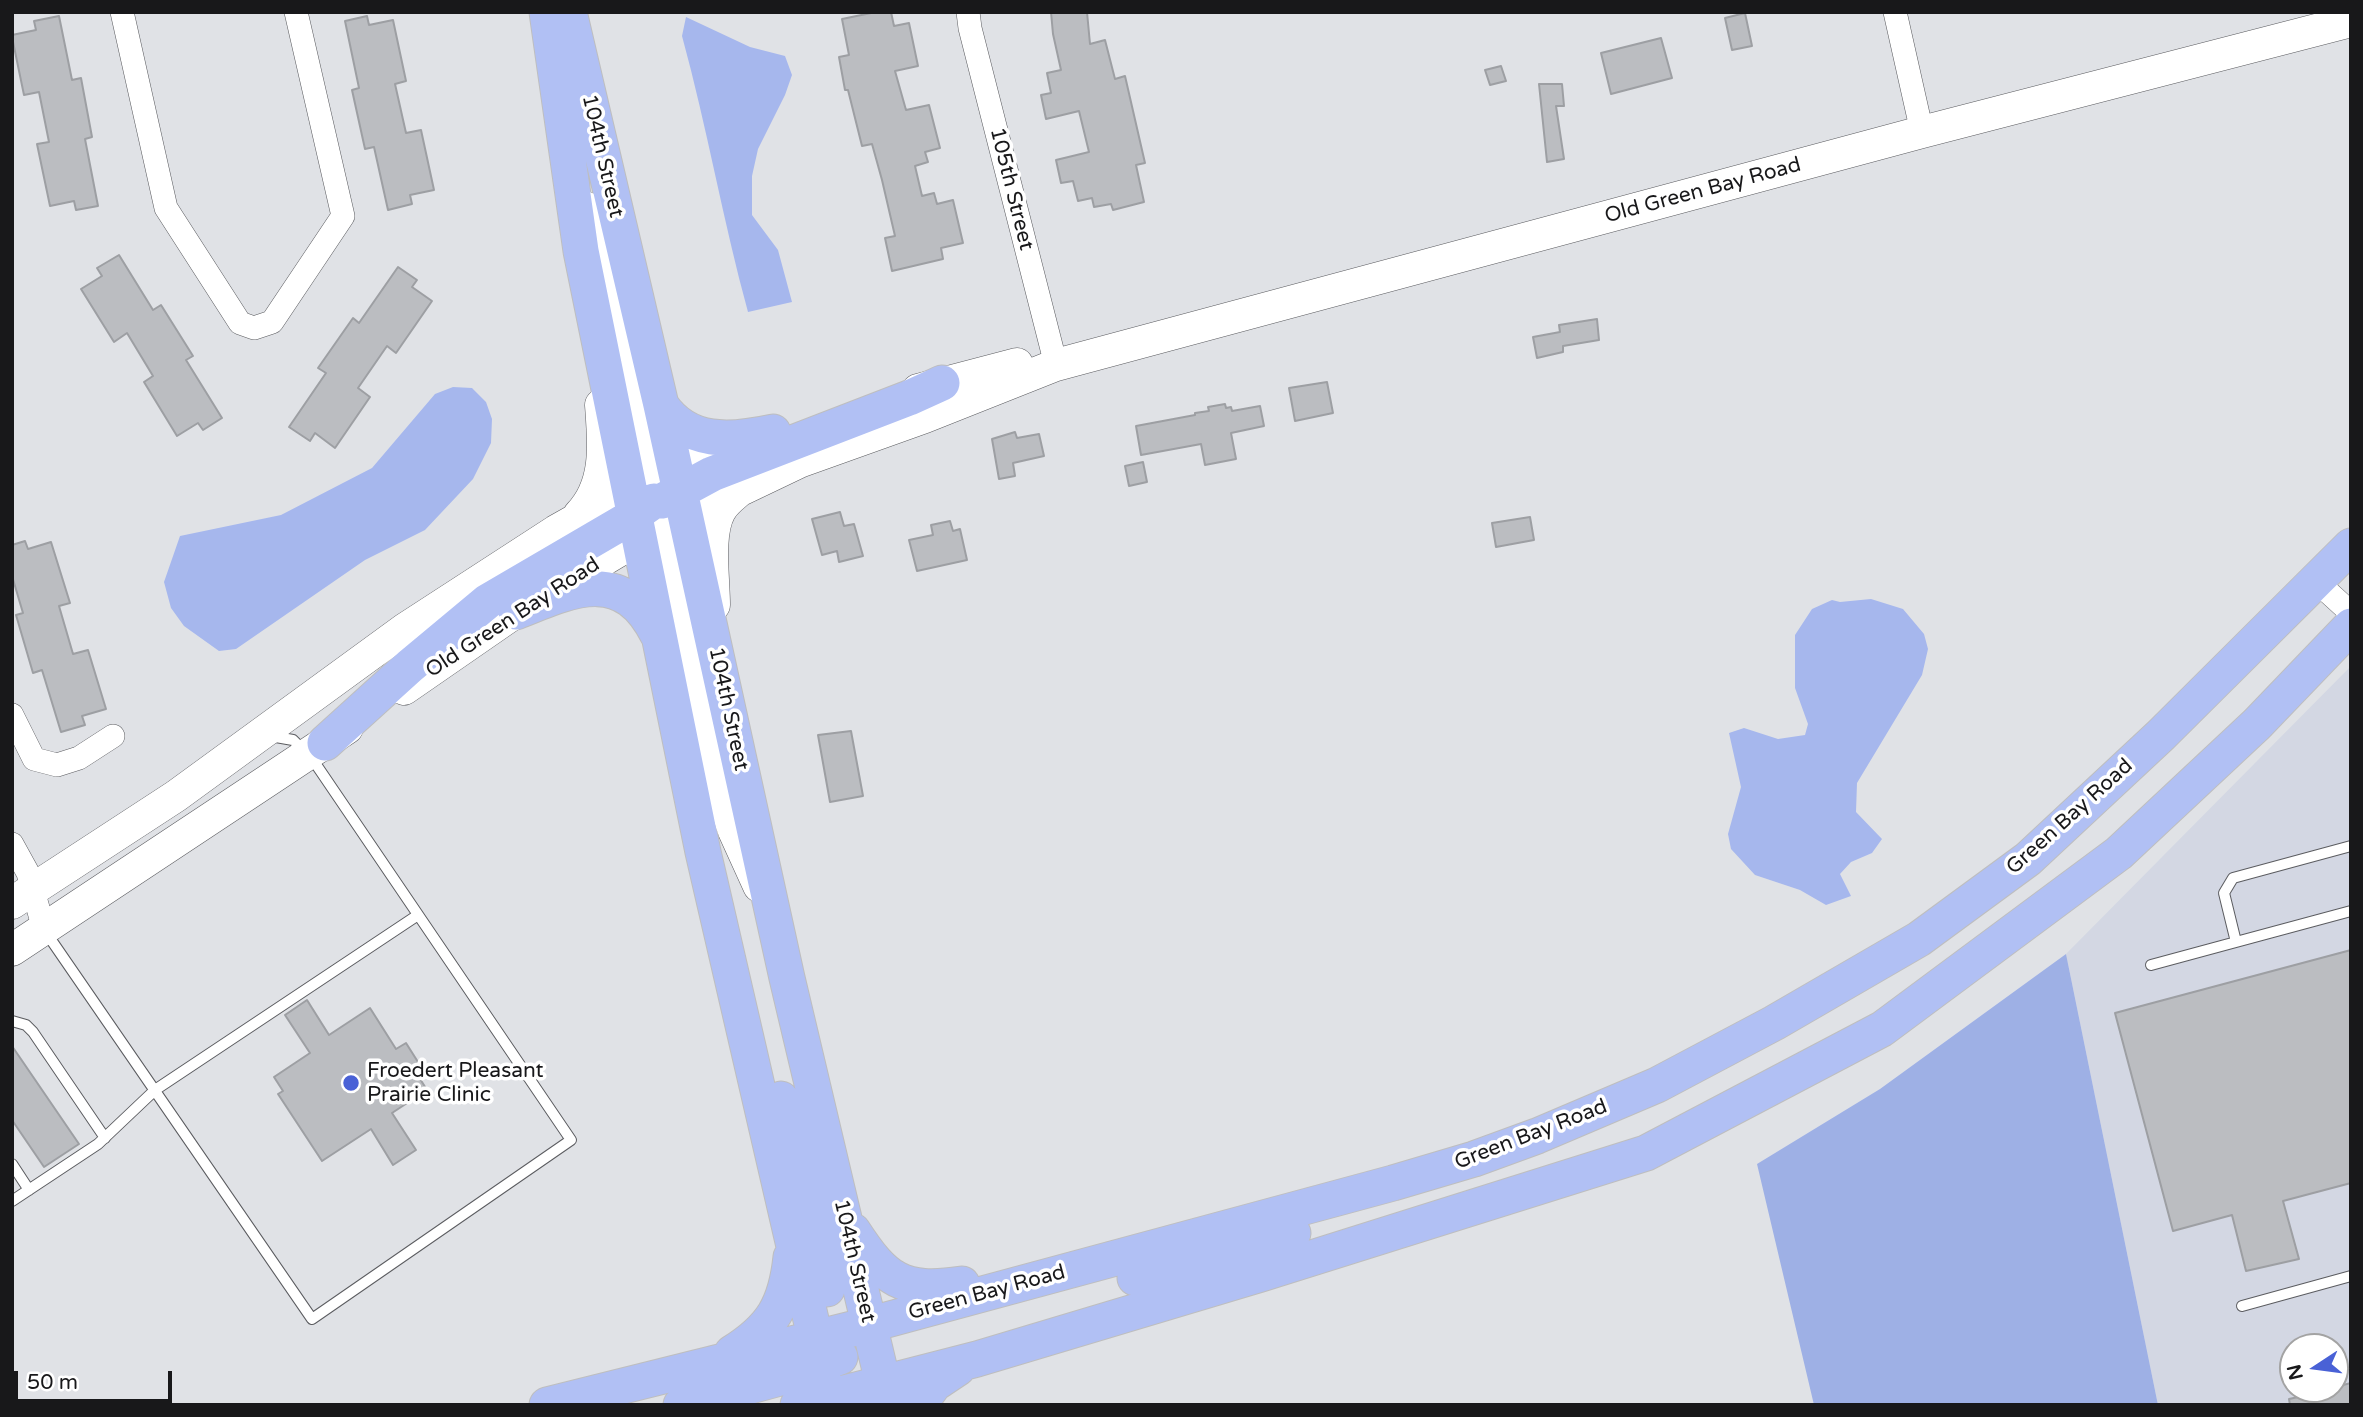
<!DOCTYPE html>
<style>
body{margin:0}
#map{position:relative;width:2363px;height:1417px;overflow:hidden;background:#e0e2e6;font-family:"Varela Round",sans-serif}
canvas{display:block}
.frame{position:absolute;inset:0;border:14px solid #18181a;pointer-events:none}
.north{position:absolute;left:2279px;top:1333px;width:70px;height:70px;box-sizing:border-box;background:#fff;border:2px solid #a3a3a3;border-radius:50%;rotate:257deg;font-size:19px;font-weight:700;line-height:28px;text-align:center;color:#18181a}
.north::after{content:'';display:block;margin:auto;width:24px;height:32px;background:#4961d6;clip-path:polygon(50% 0,100% 100%,50% 72%,0 100%)}
.scale{position:absolute;left:14px;top:1371px;width:158px;height:32px;box-sizing:border-box;border:4px solid #18181a;border-top:0;padding-left:9px;font-size:21px;line-height:24px;white-space:nowrap;color:#18181a;-webkit-text-stroke:5px #fff;paint-order:stroke}
</style>
<div id="map">
<canvas width="2363" height="1417"></canvas>
<div class="frame"></div>
<div class="north">N</div>
<div class="scale">50 m</div>
</div>
<script>
const c = document.querySelector('canvas').getContext('2d');
c.lineJoin = 'round';
function paint(path, color) { c.fillStyle = color; c.fill(path, 'evenodd'); }
function strokePath(path, color, width, dash) { c.strokeStyle = color; c.lineWidth = width; c.lineCap = dash ? 'butt' : 'round'; c.setLineDash(dash || []); c.stroke(path); }
function drawText(font, color, halo, rows, align = 'center') {
  c.font = font + ' "Varela Round",sans-serif'; c.lineWidth = 7; c.setLineDash([]); c.textBaseline = 'middle'; c.strokeStyle = halo; c.fillStyle = color; for (const [text, x, y, turn = 0] of rows) {
    c.save(); c.translate(x, y); c.rotate((+turn || 0) * Math.PI / 180); c.textAlign = isNaN(turn) ? turn : align; if (halo) c.strokeText(text, 0, 0); c.fillText(text, 0, 0); c.restore();
  }
}
paint(new Path2D(`
 M2351 666V1405H2158L2066 954ZM2293 1347H2335V1389H2293Z`), '#d3d7e3');
paint(new Path2D(`
 M2066 954 2158 1405H1814L1757 1164 1880 1089Z`), '#9eb0e5');
paint(new Path2D(`
 M686 17 750 47 785 56 792 75 785 95 758 149 752 176V215L778 250 792 302 748 312C723 221 707 127 682 36Z
 M453 387 472 388 486 402 492 419 491 443 473 479 425 530 365 560 236 649 219 651 184 626 171 608 164 582 180 536 281 515 372 468 435 394Z
 M1871 599 1903 609 1924 634 1928 649 1922 675 1857 783 1856 812 1882 839 1872 853 1851 862 1840 874 1851 896 1826 905 1800 890 1755 875 1731 849 1728 834 1741 787 1729 733 1744 728 1778 739 1805 735 1808 724 1795 688V635L1812 609 1832 600 1840 602Z`), '#a6b7ed');
const building = new Path2D(`
 M876 12H891L894 26 909 23 918 66 895 71 906 110 929 105 940 148 925 152 928 162 915 166 922 196 934 193 937 204 953 200 963 243 941 248 943 259 892 271 885 238 895 236 882 180 872 144 862 146 848 90H845L839 57 849 55 842 19Z
 M1051 12H1087L1090 44 1105 40 1115 79 1125 76 1145 163 1136 165 1144 202 1113 210 1111 204 1094 207 1092 198 1078 201 1073 181 1061 183 1056 160 1089 152 1079 111 1046 119 1041 95 1051 93 1047 73 1061 70 1053 34Z
 M1745 13 1752 46 1732 50 1725 18Z
 M59 16 72 80 81 78 92 137 85 139 98 206 76 210 74 201 50 206 37 144 49 142 39 92 24 95 12 37V35L36 30 34 21Z
 M367 16 369 25 393 20 406 81 395 84 406 133 421 130 434 190 410 195 412 204 388 210 374 147 365 149 352 90 359 88 345 21Z
 M1661 38 1672 78 1611 94 1601 53Z
 M1501 66 1506 81 1490 85 1485 70Z
 M1539 84H1562L1564 106H1556L1564 159 1547 162Z
 M119 255 153 310 161 305 193 356 186 360 222 418 203 430 198 423 177 436 144 382 153 376 127 333 114 342 81 289 102 276 97 268Z
 M398 267 417 280 412 287 432 301 396 353 387 346 358 388 370 397 335 448 315 433 310 441 289 427 326 373 318 368 353 318 359 323Z
 M1597 319 1599 340 1563 346V352L1537 358 1533 337 1560 332 1559 325Z
 M1327 382 1333 413 1295 421 1289 388Z
 M1225 404 1226 408 1231 407 1232 411 1260 406 1264 426 1231 433 1236 459 1205 465 1201 444 1141 455 1136 426 1195 415V413L1209 411 1208 407Z
 M1015 432 1017 438 1039 434 1044 456 1013 463 1015 476 999 479 992 439Z
 M1143 462 1147 482 1129 486 1125 466Z
 M840 512 844 526 854 524 863 556 839 562 837 551 822 555 812 519Z
 M1530 517 1534 540 1496 547 1492 523Z
 M950 521 953 531 960 529 967 560 917 571 909 540 933 535 931 525Z
 M25 541 28 549 51 542 70 603 59 606 73 654 88 650 106 709 82 716 85 725 61 732 42 670 33 673 16 615 23 613 12 576V545Z
 M851 731 863 796 830 802 818 735Z
 M2351 950V1183L2283 1201 2299 1259 2246 1271 2232 1215 2173 1231 2115 1013Z
 M307 1000 329 1035 370 1008 396 1049 406 1043 418 1062 412 1066 427 1090 392 1113 416 1150 393 1165 371 1129 322 1161 278 1094 283 1091 274 1077 310 1053 285 1015Z
 M12 1046 79 1144 44 1167 12 1120Z
 M2351 1383V1405H2290L2289 1399 2335 1389V1387Z`);
paint(building, '#bbbdc1');
strokePath(building, '#9d9fa3', 2);
const lane = new Path2D(`
 M2351 846 2233 878 2224 893 2236 942 2351 911
 M45 931 312 1319 571 1140 313 760 293 740 270 736
 M2151 965 2236 942
 M12 1021 26 1025 33 1032 105 1138
 M12 1164 29 1190
 M12 1201 98 1144 155 1090 418 915
 M2242 1306 2351 1276`);
const street = new Path2D(`
 M122 12 166 208 240 323 254 328 272 322 343 216 296 12
 M968 12 970 28 1056 365
 M1895 12 1922 132
 M2316 581 2351 613
 M12 715 34 759 57 765 79 758 113 736
 M12 844 28 873 44 929`);
const secondary = new Path2D(`
 M587 208 612 301 645 442 666 495
 M918 390 1017 364
 M652 509 670 560 715 773 734 831 759 886
 M579 515C608 485 604 444 601 405
 M714 605C714 579 707 534 720 511 724 503 732 497 739 491
 M404 689 511 615 640 538 799 462 925 417 1056 365 1922 132 2351 21
 M12 903 176 796 405 629 556 531 643 482 751 440
 M12 950 347 728`);
const primary = new Path2D(`
 M547 12 581 251 703 852 815 1337 828 1405
 M569 12 661 405 787 978 888 1404
 M661 405C688 445 731 441 773 432
 M662 501 712 474 909 398 942 383
 M516 612C572 589 623 565 658 635
 M325 743 410 666 488 601 630 518 654 501
 M781 1099 805 1186 827 1289
 M853 1231C885 1280 902 1293 962 1284
 M1135 1278 1239 1251 1293 1233
 M732 1353C772 1328 786 1305 791 1257
 M547 1405 868 1325 1393 1183 1474 1159 1537 1136 1657 1085 1774 1023 1919 939 2028 859 2161 735 2351 546
 M681 1405 798 1373 840 1357
 M798 1405 977 1359 1261 1274 1646 1153 1882 1029 2119 853 2257 724 2351 626
 M919 1405 934 1384 958 1368`);
strokePath(lane, '#5b5c60', 12);
strokePath(street, '#5b5c60', 24);
strokePath(secondary, '#5b5c60', 33);
strokePath(primary, '#bebebf', 37);
strokePath(lane, '#fff', 10);
strokePath(street, '#fff', 23);
strokePath(secondary, '#fff', 32);
strokePath(primary, '#b1c0f4', 35);
for (const [x, y, r, color] of [
 [351,1083,9,"#4961d6"]
]) { const dot = new Path2D(); dot.arc(x, y, r, 0, 2 * Math.PI); c.fillStyle = color; c.fill(dot); strokePath(dot, '#fff', 2.5); }
drawText('21px', '#18181a', '#fff', [
 ["104th Street",602,156,77],
 ["105th Street",1011,189,76],
 ["Old Green Bay Road",1703,191,-15],
 ["Old Green Bay Road",513,618,-33],
 ["104th Street",728,709,78],
 ["Green Bay Road",2070,817,-42],
 ["Green Bay Road",1531,1135,-21],
 ["104th Street",854,1261,77],
 ["Green Bay Road",987,1293,-15]
]);
drawText('21px', '#18181a', '#fff', [
 ["Froedert Pleasant",367,1071],
 ["Prairie Clinic",367,1095]
], 'left');
</script>
